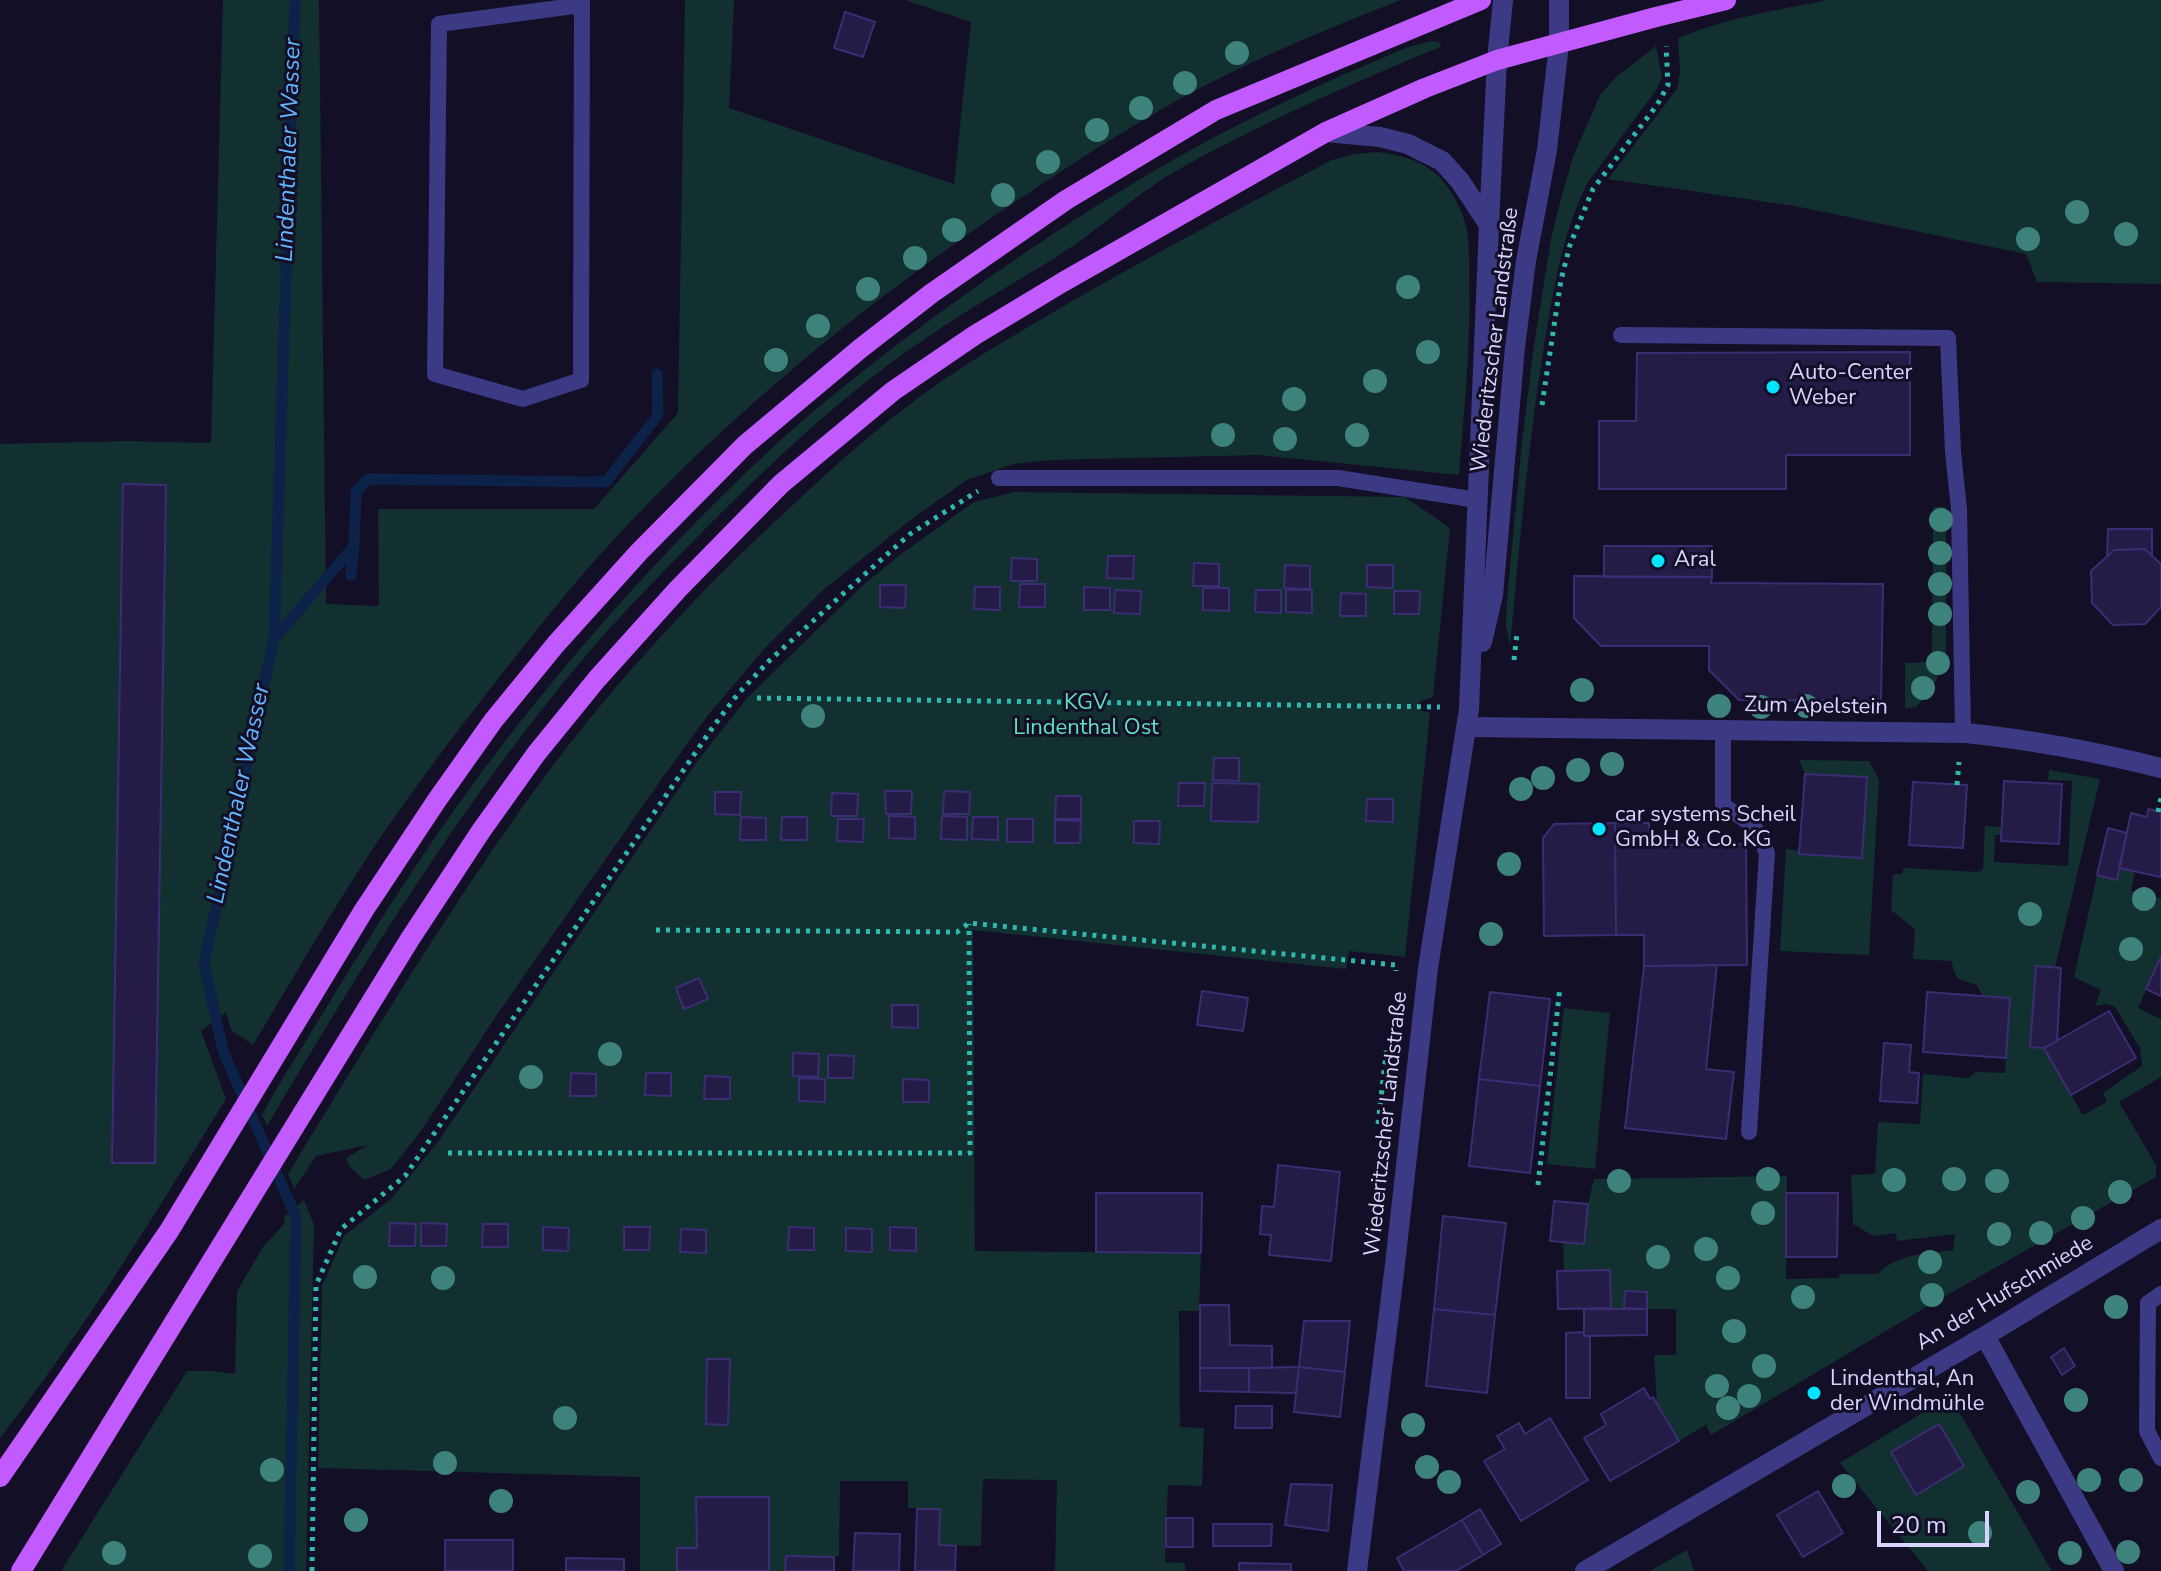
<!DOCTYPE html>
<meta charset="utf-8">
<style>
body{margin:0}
#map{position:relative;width:2161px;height:1571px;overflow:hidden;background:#130f26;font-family:"Nunito Sans",sans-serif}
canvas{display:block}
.scale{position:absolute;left:1877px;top:1511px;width:112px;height:36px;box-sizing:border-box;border:4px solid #d9d4ff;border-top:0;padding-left:10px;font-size:24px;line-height:28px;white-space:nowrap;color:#d9d4ff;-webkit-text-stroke:6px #130f26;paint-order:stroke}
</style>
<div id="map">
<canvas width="2161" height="1571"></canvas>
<div class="scale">20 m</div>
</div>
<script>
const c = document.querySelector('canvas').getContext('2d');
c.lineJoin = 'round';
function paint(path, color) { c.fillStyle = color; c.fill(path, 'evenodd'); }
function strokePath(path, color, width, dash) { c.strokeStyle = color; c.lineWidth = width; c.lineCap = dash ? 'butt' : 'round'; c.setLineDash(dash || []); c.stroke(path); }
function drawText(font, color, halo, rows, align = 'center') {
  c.font = font + ' "Nunito Sans",sans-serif'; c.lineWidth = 6; c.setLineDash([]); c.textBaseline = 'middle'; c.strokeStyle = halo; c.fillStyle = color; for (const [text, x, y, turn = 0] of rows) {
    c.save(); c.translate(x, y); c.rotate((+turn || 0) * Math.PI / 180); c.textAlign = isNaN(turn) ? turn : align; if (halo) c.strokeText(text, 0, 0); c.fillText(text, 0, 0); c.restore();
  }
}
paint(new Path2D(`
 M223 0H319L326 604 379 606 378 509H594L678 413 685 0H734L729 108 954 184 971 22 905 0H1401C1334 26 1268 53 1204 86 1143 118 1084 156 1027 194 875 295 731 411 608 546 570 587 536 631 501 675 460 727 420 780 382 835 336 903 295 975 253 1045L231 1030 226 1012 201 1031 226 1099C155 1214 84 1331 0 1438V444L126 441 211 443Z
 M1828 0H2161V284L2037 282 2026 254 1795 206 1608 179 1677 89 1680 72 1678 38C1726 18 1777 10 1828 0Z
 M1434 41 1441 43 1440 47C1350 84 1259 124 1174 172 1133 196 1100 229 1061 254 1010 286 957 315 909 350 839 399 778 457 718 516 672 563 625 609 583 659 461 804 363 964 267 1126L262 1115 274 1093C341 984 407 872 484 769 566 660 657 557 756 463 810 411 870 365 930 320 1019 255 1109 194 1207 141 1258 114 1312 88 1366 65 1388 56 1410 44 1434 41Z
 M1656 46 1662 77 1657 89 1588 182C1560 237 1552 299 1542 359 1527 455 1519 550 1510 646L1506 625 1507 600 1522 442 1534 345 1551 239 1559 206 1573 157 1600 95 1616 77Z
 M1378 152C1399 155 1418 159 1435 173 1448 184 1458 202 1464 219 1470 238 1469 260 1469 280 1471 345 1464 410 1459 475L1258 455 1051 460 1013 464 967 480 913 518 822 591 765 648 708 715 663 777 496 1016 421 1131 391 1169 364 1180 349 1166 346 1158 368 1145 316 1156 294 1189 288 1174C363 1051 437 927 521 809 600 698 693 596 794 504 832 468 871 433 913 402 958 367 1008 339 1057 310 1148 257 1240 208 1332 160L1354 154Z
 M1015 492 1405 497 1450 528 1433 697 1419 702V710L1430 713 1405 957 1349 951 1346 969 973 930 975 1251 1201 1253 1199 1311H1179L1180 1427 1204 1428 1202 1486 1168 1485 1165 1562 1185 1563V1571H1055L1057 1480 983 1479 981 1546 939 1545 940 1509 908 1508V1481H840L839 1556H786L785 1571H769L768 1497 696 1498 697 1548 677 1571H640V1477L318 1468 322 1286 344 1236 392 1198 437 1143 699 759 747 698 862 586 901 554 974 502Z
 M1933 507H1946V654C1940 676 1932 691 1916 707L1905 708V663L1932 662Z
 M1799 760 1869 761 1879 780 1869 955 1780 951 1786 849 1800 851V854L1862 858 1867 777 1805 774Z
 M2049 770 2100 779 2055 967H2037L2030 1047 2044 1048 2083 1115 2107 1102 2103 1093 2142 1066 2140 1048 2115 1007 2107 1004 2095 1006 2101 990 2074 977 2097 875 2116 879 2119 867 2135 871 2131 891 2161 898V957L2138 1008 2161 1019V1077L2119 1102 2156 1165V1177L1933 1303 1711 1435 1706 1425 1679 1441 1657 1404 1654 1355H1676V1309H1647V1292L1625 1291 1624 1308H1611L1610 1270 1564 1271 1563 1242 1584 1244 1588 1204 1594 1179 1787 1176 1786 1279 1838 1278 1840 1274H1878C1898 1253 1926 1254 1953 1250L1955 1234 1897 1241 1896 1233 1873 1236 1853 1224 1851 1175 1875 1174 1878 1122 1920 1124 1923 1074 1968 1078 1976 1072 2005 1073 2010 998 1982 995 1977 985C1961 979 1954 982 1952 961L1913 959 1915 929 1891 910 1893 874H1902L1904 868 1978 872 1983 869 1985 826 2002 827 2001 835H1995L1994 862 2068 866 2072 781 2048 780Z
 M1564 1008 1610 1013 1595 1169 1547 1164Z
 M304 1200 314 1225 306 1571H61L187 1371H213L235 1374 237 1291 263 1247 284 1224 285 1216Z
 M1945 1399 1955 1405 2052 1571H1928L1840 1463Z
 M1687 1550 1694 1571H1650Z`), '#12302f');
strokePath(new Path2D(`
 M351 575 354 547
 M274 639 354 546 356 492 368 479 606 482 658 415 657 374
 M289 1571 296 1217 223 1051 204 963 274 639 295 0`), '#0c2248', 11);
const building = new Path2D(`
 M845 12 875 22 863 57 834 48Z
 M1910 352V455H1786V489H1599V421H1636L1637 353Z
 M123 484 166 485 155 1163H112Z
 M2108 529H2152V556L2145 549 2114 550 2107 556Z
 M1604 546H1712V577H1604Z
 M2145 549 2161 564V607L2145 624 2113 625 2092 603 2091 571 2114 550Z
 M1108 556H1134L1133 579 1107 578Z
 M1012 558 1037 559V581H1011Z
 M1194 563 1219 564V586H1193Z
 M1285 565 1310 566V589L1284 588Z
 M1367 565H1393V588L1367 587Z
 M1574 576 1712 577 1711 583 1883 584 1881 701 1739 700 1709 670V646H1601L1574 618Z
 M1020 584H1045V607H1019Z
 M880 585H906L905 608 880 607Z
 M975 587H1000V610L974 609Z
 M1084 587 1110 588V610H1084Z
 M1203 588H1229V611L1203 610Z
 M1115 590 1141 591 1140 614 1114 613Z
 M1256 590H1281V613L1255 612Z
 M1286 590H1312V613L1286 612Z
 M1394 591H1420L1419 614H1394Z
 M1341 593 1366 594V616H1340Z
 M1214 758H1239V781L1213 780Z
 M1805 774 1867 777 1862 858 1799 854Z
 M2004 781 2062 784 2059 844 2001 841Z
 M1913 782 1967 785 1963 848 1909 845Z
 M1179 783H1205L1204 806H1178Z
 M1212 783 1259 784 1258 822 1211 821Z
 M885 791H912L911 814H886Z
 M944 791 970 792 969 814H943Z
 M715 792H741L740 815 715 814Z
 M832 793 858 794 857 816H831Z
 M1056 796H1081V819H1055Z
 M1367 799H1393V822L1366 821Z
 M2148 809 2161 812V877L2119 868 2131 813 2147 817Z
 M889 816 915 817V839L889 838Z
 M942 816 967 817V840L941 839Z
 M741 817 766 818V840H740Z
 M782 817H807V840H781Z
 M973 817H998V840L972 839Z
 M838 819H864L863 842 837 841Z
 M1007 819H1033V842H1007Z
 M1055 820 1081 821 1080 843H1055Z
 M1134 821H1160L1159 844 1134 843Z
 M1615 823H1649V845L1746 844 1747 965 1644 966V935H1616Z
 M1615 823 1616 935 1544 936 1543 838 1554 824Z
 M2108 828 2127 833 2117 880 2097 875Z
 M2161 957V996L2146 989Z
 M1717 965 1706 1069 1734 1072 1726 1139 1625 1128 1644 966Z
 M2036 966 2061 968 2057 1041 2044 1048 2030 1047Z
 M699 978 708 999 684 1009 676 988Z
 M1202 991 1248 998 1243 1031 1197 1025Z
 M1490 992 1550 999 1540 1086 1479 1079Z
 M1927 992 2010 998 2006 1058 1923 1052Z
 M892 1005H918V1028L892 1027Z
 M2109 1011 2136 1058 2071 1095 2044 1048Z
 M1884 1043 1911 1045 1909 1072 1919 1073 1917 1103 1880 1101Z
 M793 1053 819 1054 818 1077 793 1076Z
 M828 1055 854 1056 853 1078H828Z
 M571 1073 596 1074V1096H570Z
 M646 1073H671V1096L645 1095Z
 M705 1076 730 1077V1099H704Z
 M799 1078 825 1079V1102L799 1101Z
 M903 1079 929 1080V1102H903Z
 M1479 1079 1540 1086 1530 1173 1469 1166Z
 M1278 1165 1340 1172 1331 1261 1269 1255 1271 1235 1260 1234 1262 1206 1274 1207Z
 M1096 1193H1202L1201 1253 1096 1252Z
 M1786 1193H1838L1837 1257H1786Z
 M1554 1201 1588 1204 1584 1244 1550 1241Z
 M1443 1216 1506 1223 1495 1315 1434 1309Z
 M390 1223 416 1224 415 1246H389Z
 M421 1223 447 1224 446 1246H421Z
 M483 1224H508V1247H482Z
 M543 1227 569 1228 568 1251 543 1250Z
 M624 1227H650L649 1250H624Z
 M789 1227 814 1228V1250H788Z
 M890 1227 916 1228V1251L890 1250Z
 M846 1228 872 1229V1252L846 1251Z
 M681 1229 706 1230V1253L680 1252Z
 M1610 1270 1611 1308 1558 1309 1557 1271Z
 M1625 1291 1647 1292V1309L1624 1308Z
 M1200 1305H1229L1230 1345 1272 1346V1368H1200Z
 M1434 1309 1495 1315 1487 1393 1426 1386Z
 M1584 1309H1647V1335L1584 1336Z
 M1304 1321H1350L1345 1372 1299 1367Z
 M1584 1332V1336H1590V1398H1566V1333Z
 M2064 1348 2075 1366 2062 1375 2051 1357Z
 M707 1359H730L728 1425 706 1424Z
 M1299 1367 1345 1372 1340 1417 1294 1412Z
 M1299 1367 1296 1393 1249 1392V1368Z
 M1200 1368H1249V1392L1200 1391Z
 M1644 1388 1650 1399 1653 1397 1657 1404 1679 1441 1610 1481 1584 1438 1606 1425 1601 1414Z
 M1236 1406H1272V1428H1235Z
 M1550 1418 1588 1480 1521 1521 1484 1461 1505 1449 1497 1436 1519 1423 1525 1434Z
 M1939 1424 1964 1466 1916 1495 1891 1452Z
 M1291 1484 1332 1485 1328 1531 1285 1525Z
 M1818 1491 1843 1533 1803 1557 1777 1515Z
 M696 1497H769V1571H677V1548H697Z
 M917 1509H940L939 1545 956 1546 955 1571H915Z
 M1480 1509 1501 1544 1483 1555 1462 1520Z
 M1166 1518H1193V1547H1166Z
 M1462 1520 1483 1555 1456 1571H1404L1397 1558Z
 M1213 1524H1272L1271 1546H1213Z
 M855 1533 900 1534 899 1571H853Z
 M445 1540H513V1571H445Z
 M786 1556 834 1557V1571H785Z
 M566 1558 624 1559V1571H566Z
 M1239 1563 1291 1564V1571H1239Z`);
paint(building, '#241b47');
strokePath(building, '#3b2d73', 2);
strokePath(new Path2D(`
 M1542 405 1561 280 1570 245 1593 189 1657 105 1668 85 1666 46
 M1514 660 1517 633
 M757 698 1440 707
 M1957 785 1959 762
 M2158 812 2161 798
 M656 930 957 932 969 923 1396 965V971
 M1378 1124 1387 1045
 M448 1153H970L969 924
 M1538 1185 1560 987
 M312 1571 316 1285 341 1229 405 1176 713 727 737 695 769 661 845 592 910 534 978 491`), '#2fb8b0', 5, [4, 6]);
strokePath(new Path2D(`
 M581 5 439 24 435 374 523 399 581 380 582 0
 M1621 335 1948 338 1953 452 1959 509 1963 733
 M999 478H1338L1477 500
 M1723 730V805L1754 826 1767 853 1749 1132
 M2161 1294 2148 1303 2147 1431 2161 1458`), '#3d3a85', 16);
strokePath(new Path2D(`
 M1467 727 1966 733C2033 740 2097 752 2161 768
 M1985 1336 2114 1571
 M1585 1571 1985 1336 2161 1229`), '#3d3a85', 20);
strokePath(new Path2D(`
 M1326 132 1380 137 1408 144 1442 161 1460 181 1489 225
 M1482 642 1493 595 1515 347 1526 261 1547 150 1559 44V0
 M1357 1571 1394 1273 1428 968 1469 709 1489 225 1497 60 1503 0`), '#3d3a85', 20);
strokePath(new Path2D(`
 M0 1477 169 1231 364 910 437 800 493 721 556 644 639 552 745 445 861 348 932 293 1066 200 1216 110 1481 0
 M21 1571 410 939 481 831 536 754 597 679 678 589 781 484 893 391 975 335 1063 282 1326 132 1425 88 1497 60 1656 17 1726 0`), '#c25bff', 20);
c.fillStyle = '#3d827b';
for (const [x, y] of [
 [1237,53],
 [1185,83],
 [1141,108],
 [1097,130],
 [1048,162],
 [1003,195],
 [2077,212],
 [954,230],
 [2126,234],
 [2028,239],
 [915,258],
 [1408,287],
 [868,289],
 [818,326],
 [1428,352],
 [776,360],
 [1375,381],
 [1294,399],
 [1223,435],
 [1357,435],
 [1285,439],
 [1941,520],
 [1940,553],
 [1940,584],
 [1940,614],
 [1938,663],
 [1923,688],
 [1582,690],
 [1719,706],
 [1806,706],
 [1761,707],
 [813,716],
 [1612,764],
 [1578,770],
 [1543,778],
 [1521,789],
 [1509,864],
 [2144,899],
 [2030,914],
 [1491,934],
 [2131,949],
 [610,1054],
 [531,1077],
 [1768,1179],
 [1954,1179],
 [1894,1180],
 [1619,1181],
 [1997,1181],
 [2120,1192],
 [1763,1213],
 [2083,1218],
 [2041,1233],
 [1999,1234],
 [1706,1249],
 [1658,1257],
 [1930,1262],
 [365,1277],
 [443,1278],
 [1728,1278],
 [1932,1295],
 [1803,1297],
 [2116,1307],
 [1734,1331],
 [1764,1366],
 [1717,1386],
 [1749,1396],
 [2076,1400],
 [1728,1408],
 [565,1418],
 [1413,1425],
 [445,1463],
 [1427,1467],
 [272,1470],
 [2089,1480],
 [2131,1480],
 [1449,1482],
 [1844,1486],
 [2028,1492],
 [501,1501],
 [356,1520],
 [1980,1533],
 [2128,1552],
 [114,1553],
 [2070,1553],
 [260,1556]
]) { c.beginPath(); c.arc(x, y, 12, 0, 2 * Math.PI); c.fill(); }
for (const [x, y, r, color] of [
 [1773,387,8,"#00e5ff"],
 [1658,561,8,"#00e5ff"],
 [1599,829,8,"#00e5ff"],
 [1814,1393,8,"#00e5ff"]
]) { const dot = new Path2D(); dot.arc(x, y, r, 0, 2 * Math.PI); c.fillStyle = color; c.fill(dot); strokePath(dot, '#130f26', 3); }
drawText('22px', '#d9d4ff', '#130f26', [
 ["Wiederitzscher Landstraße",1496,340,-83],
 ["Zum Apelstein",1816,707,1],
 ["Wiederitzscher Landstraße",1387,1124,-84],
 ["An der Hufschmiede",2005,1294,-31]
]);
drawText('22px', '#d9d4ff', '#130f26', [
 ["Auto-Center",1789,374],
 ["Weber",1789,399],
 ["Aral",1674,561],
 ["car systems Scheil",1615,816],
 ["GmbH & Co. KG",1615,841],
 ["Lindenthal, An",1830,1380],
 ["der Windmühle",1830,1405]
], 'left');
drawText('22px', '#5fe0c0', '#130f26', [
 ["KGV",1086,704],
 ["Lindenthal Ost",1086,729]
]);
drawText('italic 24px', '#62b6ff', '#130f26', [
 ["Lindenthaler Wasser",290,150,-88],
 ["Lindenthaler Wasser",240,794,-78]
]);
</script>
